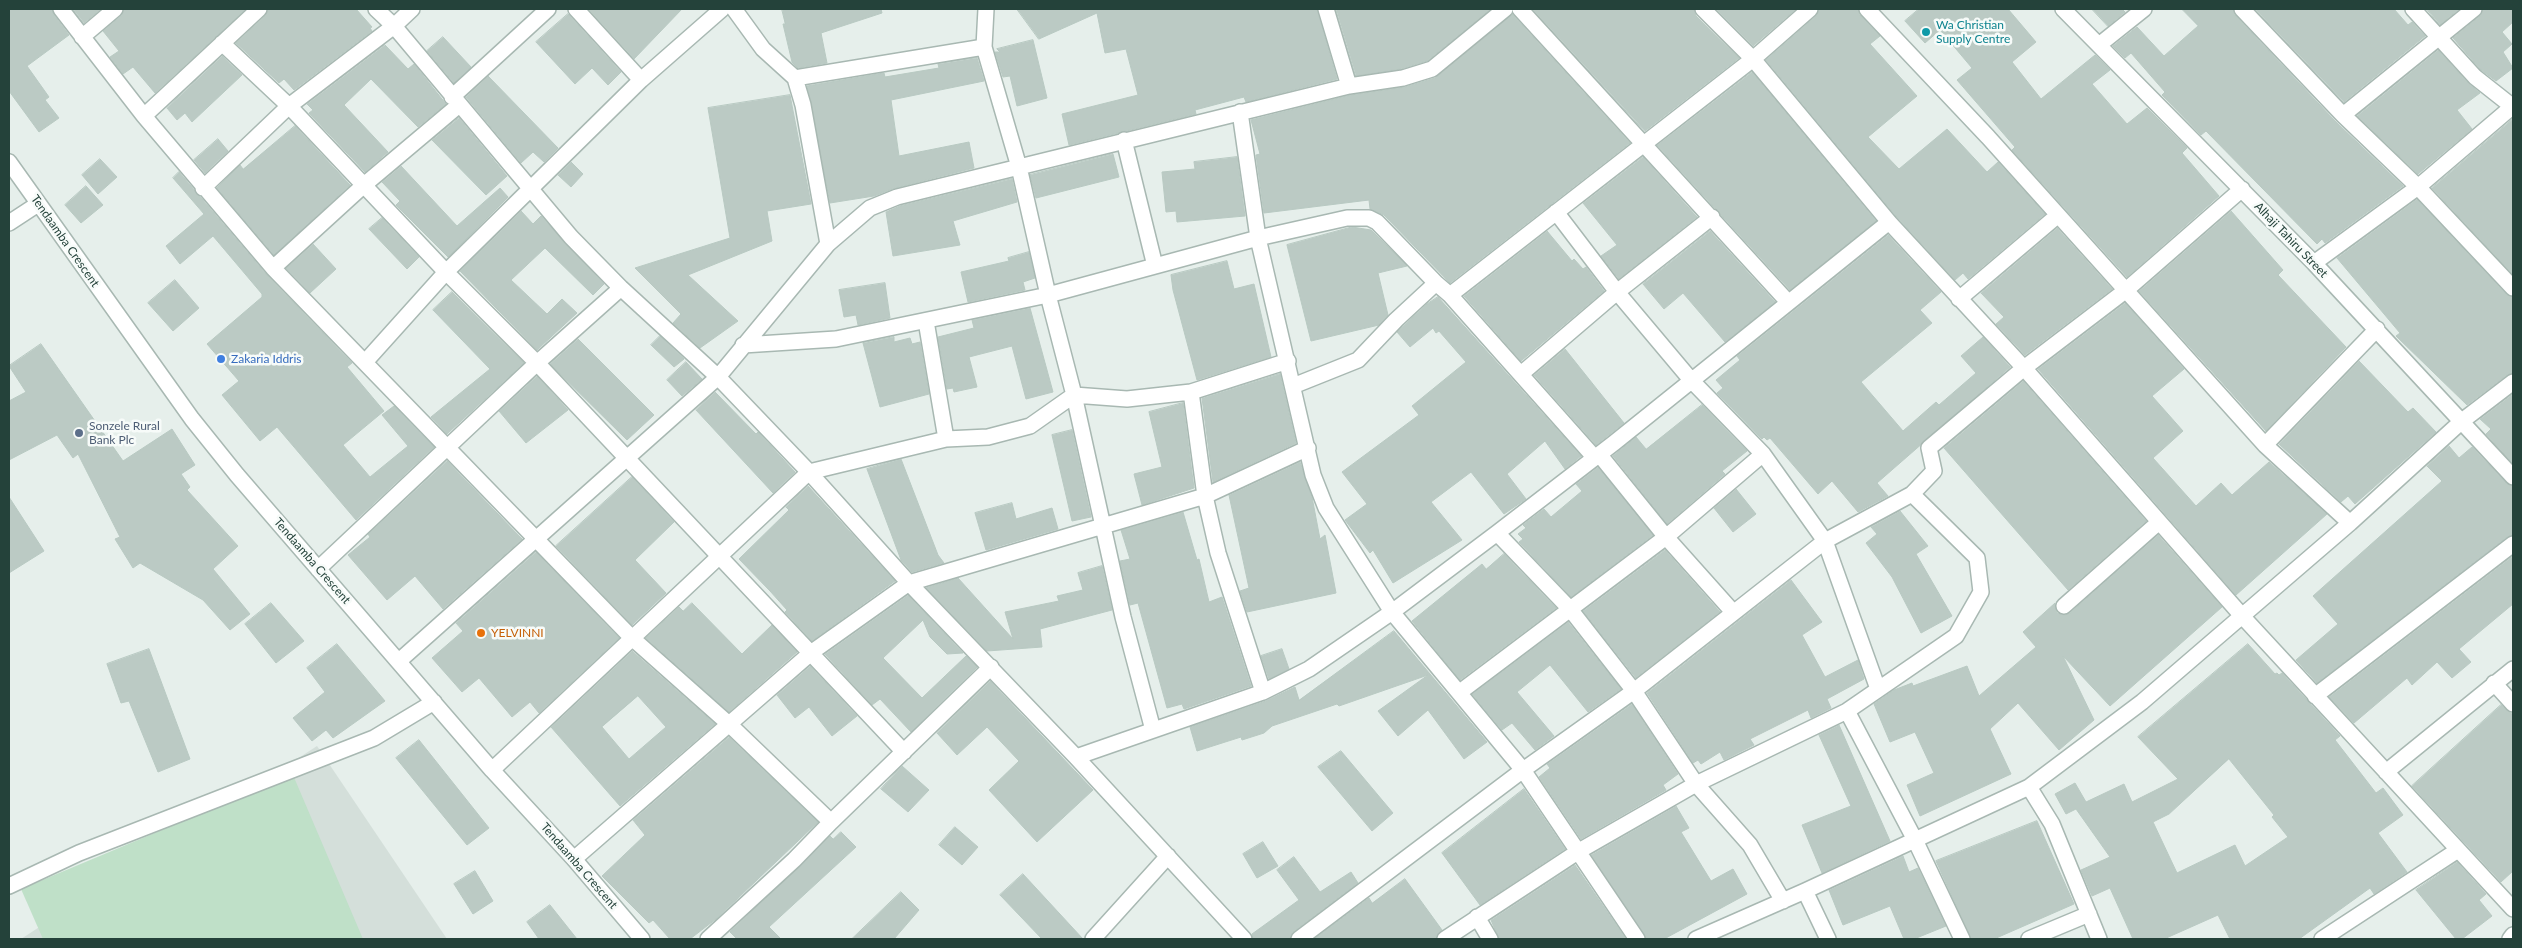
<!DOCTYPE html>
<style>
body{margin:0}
#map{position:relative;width:2522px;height:948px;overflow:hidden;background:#e6efeb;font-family:Lato,sans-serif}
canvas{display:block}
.frame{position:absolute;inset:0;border:10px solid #24423a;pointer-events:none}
</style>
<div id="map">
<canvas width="2522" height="948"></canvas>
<div class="frame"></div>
</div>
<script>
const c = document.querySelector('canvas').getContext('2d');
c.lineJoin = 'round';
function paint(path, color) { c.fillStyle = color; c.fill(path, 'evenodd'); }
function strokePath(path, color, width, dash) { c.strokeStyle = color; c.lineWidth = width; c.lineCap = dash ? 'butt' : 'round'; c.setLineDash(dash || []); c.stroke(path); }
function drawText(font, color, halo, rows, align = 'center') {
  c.font = font + ' Lato,sans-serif'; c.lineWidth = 5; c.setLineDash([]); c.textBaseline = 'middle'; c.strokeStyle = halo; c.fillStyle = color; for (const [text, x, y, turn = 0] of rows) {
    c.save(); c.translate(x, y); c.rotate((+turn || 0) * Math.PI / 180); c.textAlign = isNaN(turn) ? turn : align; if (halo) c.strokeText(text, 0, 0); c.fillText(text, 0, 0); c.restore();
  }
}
paint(new Path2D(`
 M317 746 447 939H21Z`), '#d4dfda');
paint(new Path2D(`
 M293 775 363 939H43L21 889Z`), '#bfe0c8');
const building = new Path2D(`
 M9 9H52L54 15 69 35 27 66 49 97 45 100 59 118 39 132 9 91Z
 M73 9H101L84 23Z
 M124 9H246L155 93 133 67 123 74 110 57 119 51 103 31 121 16Z
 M268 9H356L372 27 370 28 372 31 294 90 284 79 279 83 236 43 265 16Z
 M588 9H682L634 59Z
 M782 9H881L882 13 821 33 827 63 798 68 792 62 783 24H785Z
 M1017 9H1317L1337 79 1246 102 1244 97 1195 110 1196 114 1069 145 1062 114 1138 95 1126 49 1105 53 1097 13 1039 39Z
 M1336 9H1491L1427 61 1401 69 1356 76Z
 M1532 9H1694L1696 16 1739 58 1645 131Z
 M1716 9H1796L1753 46Z
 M1819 9H1858L1860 15 1880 36 1870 44 1917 96 1868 137 1899 169 1947 129 1987 172 1998 162 2045 214 1968 279 1963 273 1955 280 1896 216 1766 60 1816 16Z
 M1919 9H2008L2036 42 2012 62 2041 99 2095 55 2110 70 2092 84 2127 124 2147 108 2187 148 2182 153 2219 196 2127 277 2012 150 2015 147 1957 80 1972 68 1940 30 1925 43 1905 21Z
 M2092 9H2122L2125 12 2108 26Z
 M2182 9H2233L2235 15 2336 122 2403 186 2325 243 2322 239 2317 244 2206 131 2201 135 2162 95 2165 92 2131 53 2125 58 2113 46 2137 27 2164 56 2198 26Z
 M2255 9H2394L2408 25 2412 22 2425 36 2344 102Z
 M2427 9H2459L2440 25Z
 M2483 9H2513V22L2502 32 2512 44 2503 52 2513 68 2496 81 2481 70 2453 38 2480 16Z
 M568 14 621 72 608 85 592 68 575 84 536 42Z
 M1512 14 1630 143 1450 283 1384 215 1370 209 1369 200 1264 213 1256 155 1260 154 1251 120 1351 95 1405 87 1435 78Z
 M443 37 471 67 454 83 427 51Z
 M1033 40 1047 98 1017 106 1010 76 1003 77 995 52H1000L997 49Z
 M385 45 408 69 414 64 446 104 418 127 371 79 344 105 388 152 365 172 309 113 313 110 307 104Z
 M2438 50 2468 83 2480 93 2457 110 2472 129 2418 174 2357 116Z
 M222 56 242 75 192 122 185 113 177 120 167 108Z
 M977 58 984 81 891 100 899 156 969 142 974 168 895 188 874 196 830 203 807 86 884 73 885 77 939 68 938 64Z
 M1752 72 1876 221 1790 290 1657 145Z
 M488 76 558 148 544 162 533 152 521 163 466 97Z
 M790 95 811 204 767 211 772 241 688 275 738 321 700 348 673 323 681 314 635 268 730 238 708 108Z
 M459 118 507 176 486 195 432 140Z
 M2513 119V275L2432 188Z
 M295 126 350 185 274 255 217 188 240 165 243 169Z
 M218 139 228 151 205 173 194 160Z
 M1113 154 1119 177 1036 198 1030 175Z
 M1237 157 1245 216 1177 222 1176 211 1166 212 1162 172 1195 169 1194 162Z
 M1643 157 1697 217 1619 279 1601 256 1617 245 1583 203Z
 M100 159 117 177 98 194 82 175Z
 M571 162 583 174 571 187 558 175Z
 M401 166 457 226 500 188 508 197 448 257 396 205 400 201 382 182Z
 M179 172 266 274 352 363 347 367 384 411 343 445 370 477 408 446 382 415 394 406 434 447 356 520 277 427 260 441 222 395 239 381 207 344 262 297V294L213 236 180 264 166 246 204 214 173 178Z
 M1012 179 1017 202 953 221 960 245 893 256 886 212 900 206Z
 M86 186 103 205 81 223 65 205Z
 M2417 199 2506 294 2513 297V373L2507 375 2467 405 2396 336 2400 333 2337 258Z
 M521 211 533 224 541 216 604 284 593 295 545 248 511 280 547 314 562 299 577 313 537 350 460 271Z
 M2231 211 2283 270 2278 275 2346 347 2266 431 2139 291Z
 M382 218 419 257 407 269 369 229Z
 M1352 227 1371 230 1407 266 1378 273 1388 315 1379 325 1311 341 1287 245Z
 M2057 228 2112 289 2025 355 1996 324 2004 317 1981 293Z
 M1547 231 1572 261 1574 259 1583 269 1586 267 1604 291 1521 361 1464 296Z
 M1710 231 1775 302 1725 342 1683 293 1664 309 1643 284Z
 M1888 235 1941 292 1920 310 1932 323 1861 382 1903 431 1936 402 1939 405 1976 373 1961 356 1983 337 2010 367 1877 483 1888 496 1858 512 1832 481 1818 494 1770 438 1767 440 1764 437 1762 439 1717 393 1723 388 1716 380 1740 360 1737 356Z
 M313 244 336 269 310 293 286 268Z
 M1029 252 1035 278 1023 282 1025 290 968 302 961 272 1009 261 1008 258Z
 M1227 261 1234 289 1254 284 1271 357 1197 380 1173 290 1171 275Z
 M175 280 199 308 173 331 148 303Z
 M885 283 890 318 858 325 856 315 844 317 839 290Z
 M452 292 524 363 447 434 431 417 490 369 433 310Z
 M1438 297 1581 456 1565 469 1545 441 1507 474 1526 499 1504 514 1471 472 1431 502 1462 540 1393 583 1373 550 1370 553 1345 520 1367 504 1342 472 1419 415 1412 406 1466 362 1439 331 1436 333 1433 328 1410 347 1397 332 1427 304Z
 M2125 303 2184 369 2152 396 2183 431 2153 458 2196 506 2221 483 2232 495 2269 462 2327 514 2236 595 2038 369Z
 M1030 308 1053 392 1026 399 1012 346 969 357 977 387 954 392 953 388 947 389 938 337 974 328 972 320Z
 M660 336 684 359 674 367 651 345Z
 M894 337V342L910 338 912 344 920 342 929 394 880 407 863 343Z
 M578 339 654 415 627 440 550 364Z
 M41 344 123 461 172 429 195 465 181 474 190 487 187 490 238 546 213 569 250 614 230 630 203 600 140 563 133 568 115 539 120 537 78 454 73 458 57 435 9 460V401L26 392 9 366Z
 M1565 349 1624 423 1596 445 1534 375Z
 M2359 361 2408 412 2413 408 2436 432 2355 504 2348 496 2341 502 2279 444Z
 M686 362 702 379 682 396 667 380Z
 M1280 374 1296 443 1213 482 1202 398Z
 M537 376 568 410 526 443 499 411Z
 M2023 381 2146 521 2068 590 1944 448Z
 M715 392 756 434 758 432 795 472 773 493 696 410Z
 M2513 394V464L2486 434 2491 429 2480 419Z
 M1183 403 1194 488 1142 505 1134 474 1162 467 1149 412Z
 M1702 405 1747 451 1722 471 1725 474 1667 524 1613 456 1636 437 1646 449Z
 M1072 430 1091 517 1072 521 1052 435Z
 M2449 446 2459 458 2472 447 2506 483 2513 486V535L2507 537 2317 683 2296 660 2338 624 2313 596 2442 481 2427 466Z
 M901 459 938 555 944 563 912 572 901 560 867 469Z
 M447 461 522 539 443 609 415 576 387 600 348 555 370 537 368 534Z
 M1300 462 1312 497 1320 539 1325 535 1336 593 1247 612 1240 591 1249 588 1229 495Z
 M1598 467 1653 535 1571 597 1519 542 1523 539 1518 534 1526 528 1523 525 1544 509 1551 517 1582 491 1576 484Z
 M632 477 674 522 635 560 666 593 632 625 556 546Z
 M808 486 895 581 812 641 785 612 787 610 770 591 739 559 789 510 786 507Z
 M1736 489 1756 514 1733 532 1714 508Z
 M9 497 44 551 9 573Z
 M1012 503 1016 519 1052 508 1058 529 986 550 975 513Z
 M1900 511 1928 546 1916 554 1952 616 1921 633 1892 577 1866 543 1877 534 1871 527Z
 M1183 512 1197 560 1199 559 1209 602 1222 597 1251 686 1184 709 1182 704 1167 708 1138 603 1130 605 1120 561 1130 559 1121 530Z
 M2158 535 2222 607 2110 706 2063 656 2094 720 2059 750 2018 703 1990 729 2011 774 1920 816 1907 785 1934 773 1915 732 1890 742 1874 704 1894 690 1912 683 1913 686 1967 666 1979 696 2036 647 2023 632 2055 603 2057 613 2065 615 2070 613Z
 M1665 550 1720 612 1636 678 1583 611Z
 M536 552 619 638 539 713 530 702 512 717 479 678 462 692 432 658 463 631 456 623Z
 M1504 554 1556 608 1460 680 1412 621 1482 564 1486 569Z
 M2513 556V604L2459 649 2471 662 2452 678 2437 662 2412 685 2407 678 2354 723 2329 697Z
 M1102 566 1112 610 1040 629 1042 647 987 651 926 588 958 578 1013 639 1005 612 1059 601 1057 596 1083 590 1078 573Z
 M1791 580 1822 622 1802 635 1825 677 1858 660 1864 679 1827 699 1831 708 1811 718 1808 710 1750 739 1754 745 1724 760 1720 752 1701 764 1698 760 1693 763 1647 693Z
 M908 595 963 653 947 654 930 637 923 620 883 658 922 698 966 656 977 667 911 732 880 699 872 705 825 654Z
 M271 603 304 641 276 663 245 624Z
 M692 603 742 654 772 625 797 652 729 712 646 638 679 607 683 611Z
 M1568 622 1621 689 1588 712 1550 665 1517 692 1554 736 1535 750 1512 723 1502 730 1472 694Z
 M1394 631 1487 742 1464 759 1428 710 1398 736 1378 711 1428 675 1339 706 1337 704 1272 726 1264 733 1242 740 1241 737 1197 751 1190 727 1266 701 1295 687 1299 700Z
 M337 644 385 701 333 738 326 730 312 741 293 718 325 692 307 668Z
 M2248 644 2275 674 2277 673 2279 675 2282 673 2340 736 2335 740 2376 793 2383 788 2403 815 2378 833 2407 872 2374 894 2370 888 2299 939H2230L2218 915 2164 939H2133L2110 888 2092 896 2081 870 2110 857 2076 809 2066 814 2055 794 2075 783 2086 802 2124 784 2132 802 2178 779 2138 737ZM2229 759 2274 815 2272 817 2288 837 2245 866 2235 845 2177 873 2153 822 2169 814Z
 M149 649 190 759 158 772 129 701 121 703 107 664Z
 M1282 649 1289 669 1269 679 1261 656Z
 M632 651 715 724 620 806 551 727ZM638 696 666 727 629 759 602 727Z
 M810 666 857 716 832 736 809 707 795 718 777 695Z
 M990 681 1093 790 1037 842 989 790 1019 761 987 727 957 755 937 733Z
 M1632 704 1678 774 1663 785 1666 790 1581 839 1539 777 1550 768 1547 764Z
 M2501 705 2513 715V871L2501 882 2412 786Z
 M1839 725 1890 841 1822 873 1802 825 1851 806 1819 735Z
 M729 737 818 822 716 919 690 939H670L653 920 649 923 602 876 645 835 633 820Z
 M419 740 489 828 467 845 396 758Z
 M1341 751 1393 813 1372 831 1318 767Z
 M902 766 929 790 908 812 881 789Z
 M1524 789 1565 849 1480 905 1442 853Z
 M1676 806 1689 828 1681 832 1711 881 1733 869 1747 894 1664 939H1646L1591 855Z
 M2037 821 2074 904 1994 939H1971L1936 861Z
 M955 827 978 847 962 865 939 845Z
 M841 832 856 847 769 927 781 939H737L730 932 830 836 833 839Z
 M1263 842 1278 866 1257 878 1243 854Z
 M1903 856 1909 872 1918 868 1946 926 1914 939H1904L1890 906 1843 925 1829 890Z
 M1294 857 1320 892 1351 872 1358 883 1293 932 1290 939H1253L1252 934 1299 900 1277 870Z
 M2457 862 2486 894 2479 900 2492 916 2462 939H2456L2416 890Z
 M1575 865 1626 939H1499L1491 920Z
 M475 871 493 901 473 914 454 884Z
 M1023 874 1083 939H1042L1000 895Z
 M1405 879 1442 930 1436 939H1314L1369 898 1372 903Z
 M901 892 919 910 894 939H852Z
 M550 905 577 939H539L527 922Z`);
paint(building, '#bbcac4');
strokePath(building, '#b8c9c2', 1);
const minor = new Path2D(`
 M61 9 144 116
 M259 9 144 116 273 268 632 638 730 725 831 822 794 860 708 939
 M376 9 394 26 571 237 621 288 718 377 809 472 909 583 1076 757 1244 939
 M576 9 641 80
 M734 9 763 49 795 78 803 105 828 244
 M986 9 984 47 1019 167 1048 295 1155 266 1124 140
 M1326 9 1349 86
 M1520 9 1788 302
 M1703 9 1753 59 1889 222 2024 368 2243 617 2513 909
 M1867 9 1988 137 2265 445 2350 523
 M2063 9 2314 263 2513 477
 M2242 9 2343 115 2418 187 2513 288
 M2413 9 2475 77 2513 107
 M82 37 115 9
 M222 43 289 106 446 272 537 363 904 752
 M2099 45 2144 9
 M795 78 984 47
 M452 97 548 9
 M1240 112 1258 238 1313 475 1326 508 1392 612 1523 770 1637 939
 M2343 115 2474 9
 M9 162 192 419 237 475 492 770 574 859 642 939
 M203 188 289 106 394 26 412 9
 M1556 212 1617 292 1691 380 1763 454 1825 541 1878 689
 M9 223 38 204
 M2314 263 2418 187 2513 106
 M1155 266 1258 238 1347 218H1369L1377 222 1436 283 1396 320 1358 360 1293 386
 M273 268 364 185 459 105
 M1436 283 1450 295 1753 59 1810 9
 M1450 295 1595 458
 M1959 299 2057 216
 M926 321 946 439
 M743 345 836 339 1048 295 1074 395 1127 399 1191 392 1288 361
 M366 361 446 272 641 80 722 9
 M1521 374 1617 292 1712 217
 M1191 392 1205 496 1218 553 1263 692
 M2265 445 2377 329
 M1599 454 1666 537 1733 612
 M1497 533 1570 609 1634 691 1696 784 1750 845 1783 901
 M318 569 537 363 621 288
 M2064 606 2159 522
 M399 661 718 377 828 244 870 208 897 197 1349 86 1403 78 1432 69 1505 9
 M2494 683 2513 704
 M1460 692 1666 537 1763 454
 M2315 696 2513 544
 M1847 711 1915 840 1962 939
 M1076 757 1263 692 1309 669 1392 612 1497 533 1614 443 1889 222
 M492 770 809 472 946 439 988 437 1030 426 1074 395 1123 617 1153 730
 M2386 772 2513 669
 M2029 787 2052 824 2099 939
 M831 822 991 667
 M574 859 812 652 909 583 1205 496 1308 448
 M9 886 79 853 374 738 434 702
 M1805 891 1828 939
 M1477 917 1490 939
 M1093 939 1168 856
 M1299 939 1523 770 1634 691 1825 541 1912 494 1934 471 1929 448 2024 368 2125 291 2242 189
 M1445 939 1579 851 1696 784 1847 711 1956 636 1981 592 1977 558 1912 494
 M1696 939 1805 891 2029 787 2142 702 2350 523 2462 421 2513 382
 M2029 939 2089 914
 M2322 939 2458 850
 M2510 939 2513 935`);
strokePath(minor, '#a8b8b2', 18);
strokePath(minor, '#fff', 15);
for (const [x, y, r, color] of [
 [1926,32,5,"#0f9aa8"],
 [221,359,5,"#3f7fe0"],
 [79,433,5,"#5c6f8a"],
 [481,633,5,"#e8710a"]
]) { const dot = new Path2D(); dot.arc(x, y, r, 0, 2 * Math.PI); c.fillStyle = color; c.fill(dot); strokePath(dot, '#f7fbf9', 2); }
drawText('12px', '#0d838f', '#f7fbf9', [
 ["Wa Christian",1936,25],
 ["Supply Centre",1936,39]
], 'left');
drawText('12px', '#24423a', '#f7fbf9', [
 ["Alhaji Tahiru Street",2291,240,46],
 ["Tendaamba Crescent",65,241,55],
 ["Tendaamba Crescent",312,561,49],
 ["Tendaamba Crescent",579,866,49]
]);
drawText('12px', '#366cbe', '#f7fbf9', [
 ["Zakaria Iddris",231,359]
], 'left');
drawText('12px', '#4e5e75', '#f7fbf9', [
 ["Sonzele Rural",89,426],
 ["Bank Plc",89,440]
], 'left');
drawText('12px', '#c56008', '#f7fbf9', [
 ["YELVINNI",491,633]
], 'left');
</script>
